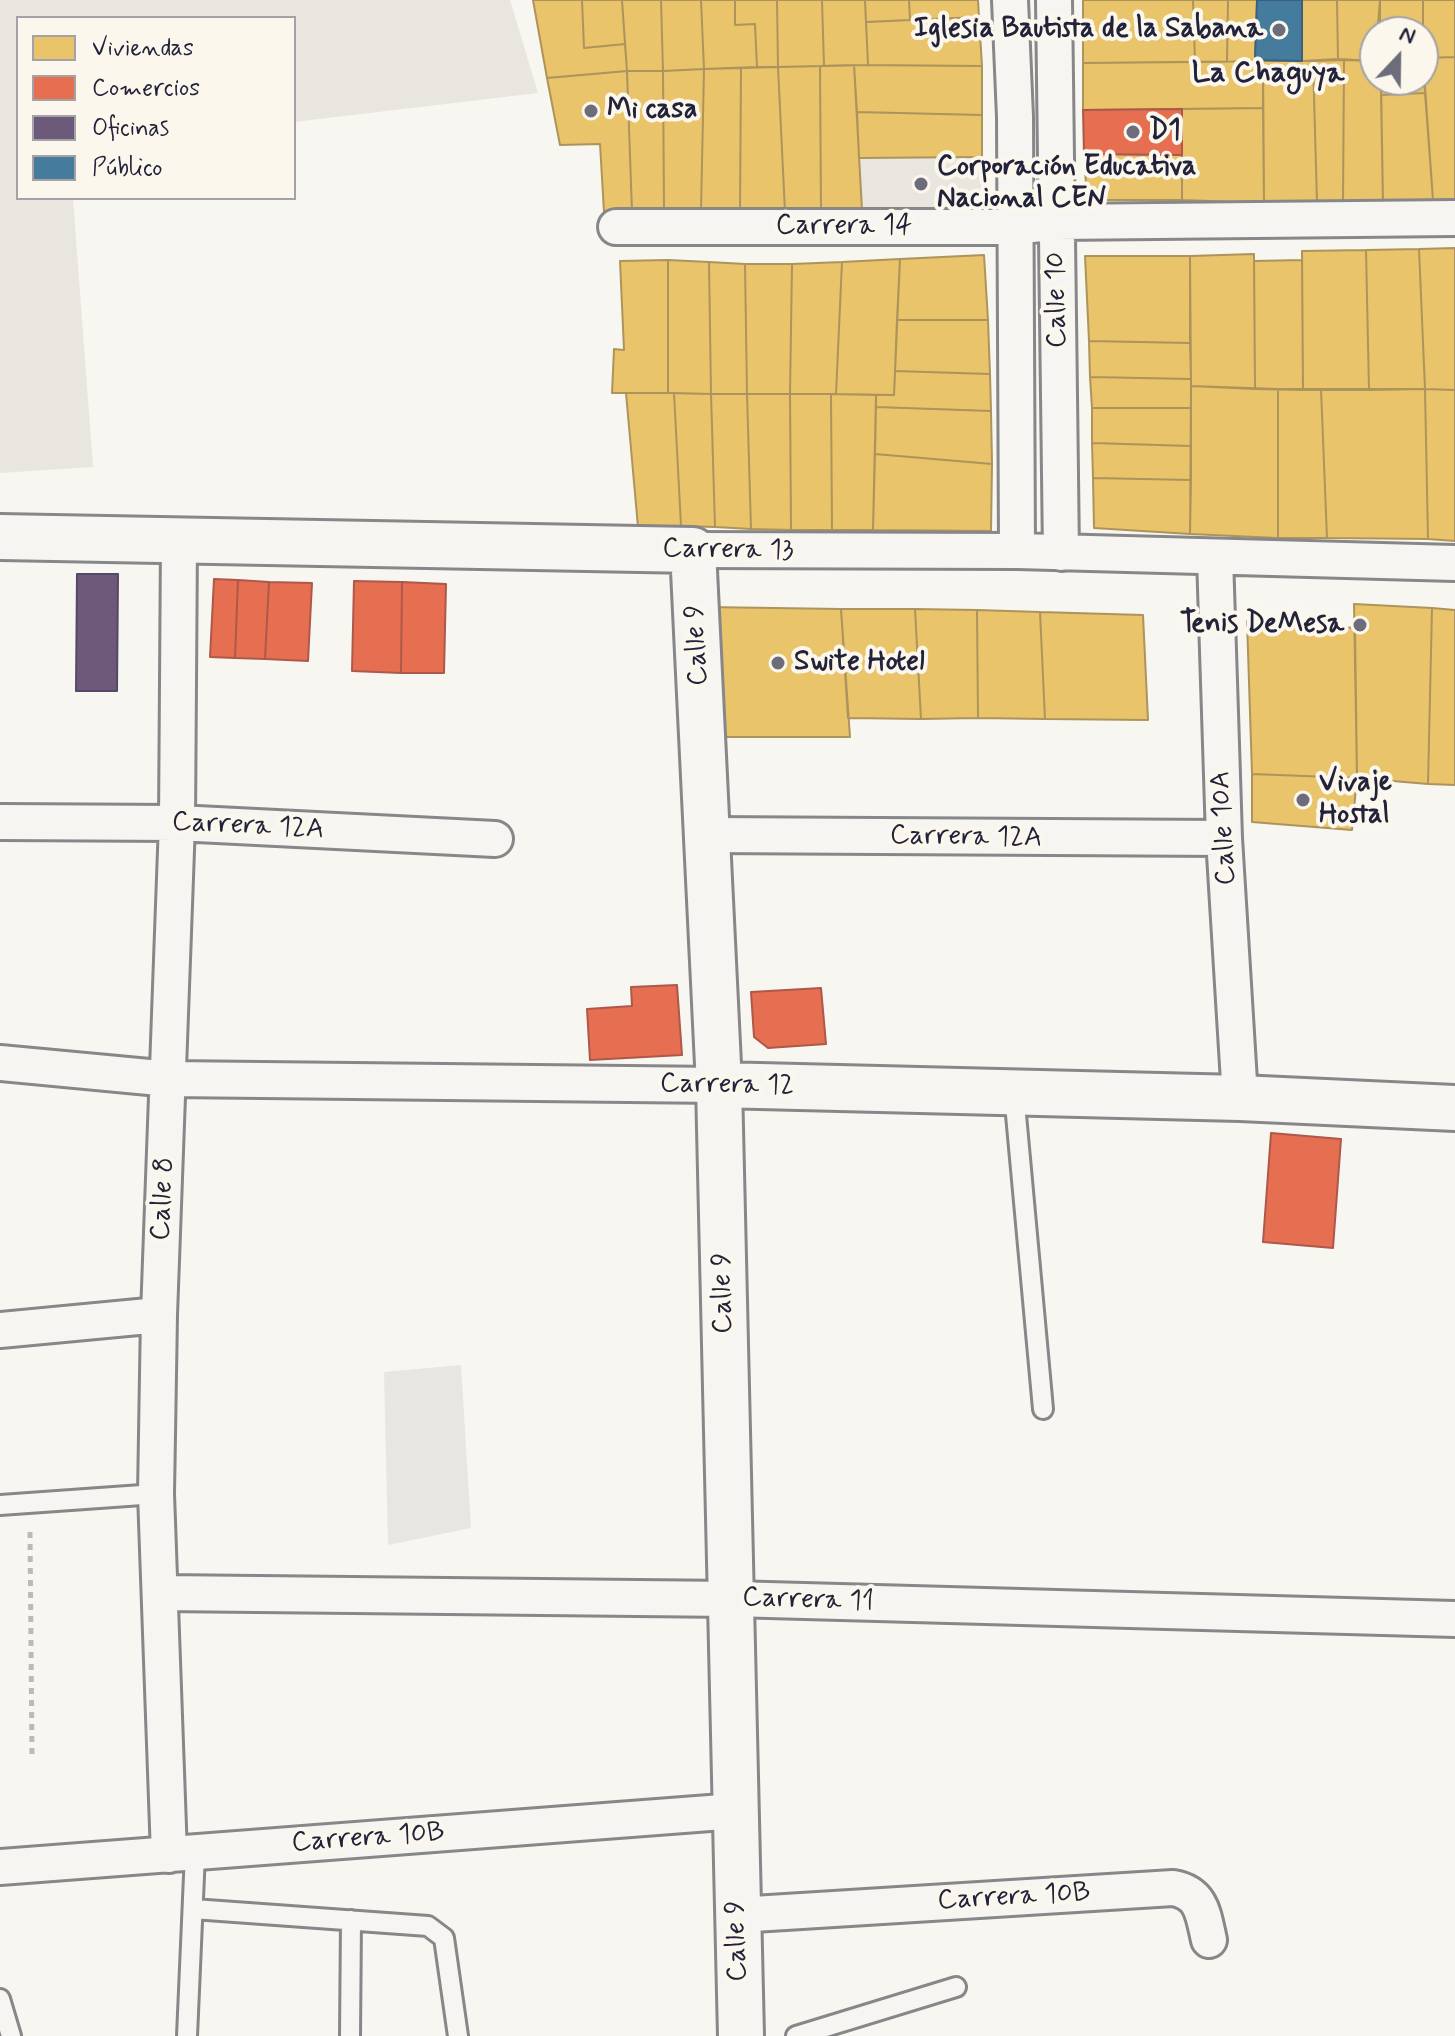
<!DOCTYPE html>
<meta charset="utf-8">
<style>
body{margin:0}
#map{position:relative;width:1455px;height:2036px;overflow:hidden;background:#f8f6f0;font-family:Mynerve,sans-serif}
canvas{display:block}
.legend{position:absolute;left:16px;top:16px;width:280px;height:184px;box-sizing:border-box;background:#fbf7ec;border:2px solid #a4a2a5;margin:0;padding:10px 14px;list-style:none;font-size:24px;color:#22223b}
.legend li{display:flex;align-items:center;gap:16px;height:40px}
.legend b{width:40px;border:2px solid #a4a2a5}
.north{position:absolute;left:1359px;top:16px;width:80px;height:80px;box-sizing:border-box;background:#fbf7ec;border:2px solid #a4a2a5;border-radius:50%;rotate:22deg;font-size:22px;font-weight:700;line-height:32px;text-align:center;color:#22223b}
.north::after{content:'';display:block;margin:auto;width:28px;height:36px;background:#6d6c7a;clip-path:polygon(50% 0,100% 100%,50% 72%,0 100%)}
</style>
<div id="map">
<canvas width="1455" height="2036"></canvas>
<ul class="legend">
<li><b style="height:22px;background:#e9c46a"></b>Viviendas</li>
<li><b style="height:22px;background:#e76f51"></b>Comercios</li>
<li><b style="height:22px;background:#6d597a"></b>Oficinas</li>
<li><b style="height:22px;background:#457b9d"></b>Público</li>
</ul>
<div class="north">N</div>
</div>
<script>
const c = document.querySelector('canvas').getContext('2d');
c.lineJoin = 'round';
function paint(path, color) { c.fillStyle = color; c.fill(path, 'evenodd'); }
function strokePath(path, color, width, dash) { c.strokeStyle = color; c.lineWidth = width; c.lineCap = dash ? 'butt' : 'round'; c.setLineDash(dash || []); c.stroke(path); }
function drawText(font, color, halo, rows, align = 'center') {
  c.font = font + ' Mynerve,sans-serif'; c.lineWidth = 8; c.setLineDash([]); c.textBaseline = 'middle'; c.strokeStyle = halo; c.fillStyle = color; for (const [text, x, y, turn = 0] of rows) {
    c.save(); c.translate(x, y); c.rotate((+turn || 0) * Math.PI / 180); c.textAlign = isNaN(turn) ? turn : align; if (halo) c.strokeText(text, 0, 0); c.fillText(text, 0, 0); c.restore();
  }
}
paint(new Path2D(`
 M0 0H510L538 93 294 122V18H18V198H73L93 467 0 473Z
 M982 157V211L862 210 859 158Z`), '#e9e6e0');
paint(new Path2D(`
 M461 1365 471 1528 388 1545 384 1372Z`), '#e8e6e0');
const homes = new Path2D(`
 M533 0H582L584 48 625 44 627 71 547 78Z
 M582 0H622L625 44 584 48Z
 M622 0H661L663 71H627Z
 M661 0H701L704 69 663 71Z
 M701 0H735V25L755 24 757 67 704 69Z
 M735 0H777L778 67H757L755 24 735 25Z
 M777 0H822L824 66 778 67Z
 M822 0H865L868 65 824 66Z
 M865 0H909L910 20 866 22Z
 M909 0H978L979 17 910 20Z
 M1083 0H1193L1195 62 1083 63Z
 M1193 0H1228L1227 62H1195Z
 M1228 0H1257L1255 60 1227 62Z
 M1302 0H1337L1338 59 1302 61Z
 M1337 0H1380L1375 61 1338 59Z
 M1380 0H1423V32H1380Z
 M1423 0H1455V57L1423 58Z
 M979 17 982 66 868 65 866 22Z
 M1455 57V199L1433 200 1423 58Z
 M1423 59 1425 93 1381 95V80H1423Z
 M1344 60 1343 203 1317 202 1313 61Z
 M1344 60 1375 61V80H1381L1383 202 1343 203Z
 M1263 61V108L1083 110V63Z
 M1263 61H1313L1317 202 1264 203Z
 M854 65 982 66V115L857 112Z
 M854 65 862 210H821L820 66Z
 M820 66 821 210 785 212 778 67Z
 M778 67 785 212H740L741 68Z
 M741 68 740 212 701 211 704 69Z
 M704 69 701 211H664L663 71Z
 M627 71 632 212H604L600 144 560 145 547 78Z
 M627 71H663L664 211 632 212Z
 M1425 93 1433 200 1383 202 1381 95Z
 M1263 108 1264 203 1182 200V109Z
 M857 112 982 115V157L859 158Z
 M1084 154 1182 155V200H1087Z
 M1455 248V390L1425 389 1419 249Z
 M1419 249 1425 389 1369 390 1366 250Z
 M1366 250 1369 390H1303L1302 251Z
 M1254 254 1255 389 1191 386 1190 256Z
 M984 255 988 320H897L900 259Z
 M1085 256H1190V343L1089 341Z
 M900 259 894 395 836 394 842 262Z
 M668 260V393H612L614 349 624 350 620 261Z
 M668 260 709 262 711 394 668 393Z
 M1302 260 1303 390 1255 389 1254 261Z
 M709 262 745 264 747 394H711Z
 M842 262 836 394H790L792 264Z
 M745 264H792L790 394H747Z
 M897 320H988L990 374 895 371Z
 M1089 341 1190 343 1191 379 1090 377Z
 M895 371 990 374 991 411 876 407V395H894Z
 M1090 377 1191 379V408H1092Z
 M1191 386 1278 389V538L1190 534Z
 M1278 389H1321L1327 538H1278Z
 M1321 389H1425L1428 539 1327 538Z
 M1425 389 1455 390V541L1428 539Z
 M626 393H674L681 526 638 527Z
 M674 393 711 394 715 527 681 526Z
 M711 394H747L751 529 715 527Z
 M747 394H790L791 530 751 529Z
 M790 394H831L832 530H791Z
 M831 394 876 395 873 530H832Z
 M876 407 991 411 992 464 875 454Z
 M1092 408H1191V446L1092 443Z
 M1092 443 1191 446V480L1093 478Z
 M875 454 992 464 991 531 873 530Z
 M1093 478 1191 480 1190 534 1094 528Z
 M1354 604 1432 608 1428 784 1357 778Z
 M706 607 841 609 850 737H716Z
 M1432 608 1455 610V785L1428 784Z
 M841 609H915L921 719 848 718Z
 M915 609 977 610 978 718 921 719Z
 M977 610 1040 612 1045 719 978 718Z
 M1040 612 1143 615 1148 720 1045 719Z
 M1247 621 1355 628 1357 778 1252 774Z
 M1252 774 1357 778 1352 830 1252 822Z`);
paint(homes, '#e9c46a');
strokePath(homes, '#ad935c', 2);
const shops = new Path2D(`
 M1182 109V155L1084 154 1083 110Z
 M214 579 238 580 235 658 210 657Z
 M238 580 269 582 265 659 235 658Z
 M354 581 402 582 401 673 352 671Z
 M269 582 312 583 308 661 265 659Z
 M402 582 446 584 444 673H401Z
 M677 985 682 1055 590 1060 587 1009 632 1006 631 987Z
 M821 988 826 1044 768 1048 754 1037 751 992Z
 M1271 1133 1341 1139 1333 1248 1263 1242Z`);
paint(shops, '#e76f51');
strokePath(shops, '#ac584a', 2);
const offices = new Path2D(`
 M77 574H118L117 691H76Z`);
paint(offices, '#6d597a');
strokePath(offices, '#564867', 2);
const public = new Path2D(`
 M1257 0H1302V61L1255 60Z`);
paint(public, '#457b9d');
strokePath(public, '#3a6080', 2);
const lane = new Path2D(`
 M1014 1093 1043 1409
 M0 1505 156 1494
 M193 1909 428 1926 444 1938 458 2036
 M0 1999 11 2036
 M187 2036 195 1853
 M350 2036 351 1920
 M796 2036 956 1987`);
const street = new Path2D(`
 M1010 0 1015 117 1017 551
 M1054 0 1061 553
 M616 227H1015L1057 222 1455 218
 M693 550 1017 551 1455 563
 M1215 557 1224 838 1240 1098
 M0 822 177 823 495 839
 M707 835 1224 838
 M0 1063 170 1079 719 1085
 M0 1330 159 1315
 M162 1593 732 1599 1455 1619
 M169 1855 156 1494 159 1315 177 823 179 542
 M0 1867 736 1811
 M737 1915 1173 1888C1202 1893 1203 1914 1209 1940`);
const secondary = new Path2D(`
 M0 537 693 550 719 1085 741 2036
 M719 1085 1240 1098 1455 1108`);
strokePath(lane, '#878688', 24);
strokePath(street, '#878688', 40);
strokePath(secondary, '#878688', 50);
strokePath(new Path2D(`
 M30 1532 32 1756`), '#bcbab9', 5, [6, 6]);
strokePath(lane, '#f6f5f1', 18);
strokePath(street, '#f6f5f1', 34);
strokePath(secondary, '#f6f5f1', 44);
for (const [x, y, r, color] of [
 [1279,30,8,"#6d6c7a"],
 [591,111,8,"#6d6c7a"],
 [1133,132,8,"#6d6c7a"],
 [921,184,8,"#6d6c7a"],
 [1360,625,8,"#6d6c7a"],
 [778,663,8,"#6d6c7a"],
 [1303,800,8,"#6d6c7a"]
]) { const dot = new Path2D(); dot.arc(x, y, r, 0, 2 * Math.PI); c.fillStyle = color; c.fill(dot); strokePath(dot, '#fbf7ec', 3); }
drawText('bold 28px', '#22223b', '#fbf7ec', [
 ["Iglesia Bautista de la Sabana",1263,30,"right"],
 ["Mi casa",607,111],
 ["D1",1149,132],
 ["Corporación Educativa",937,168],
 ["Nacional CEN",937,200],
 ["Tenis DeMesa",1344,625,"right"],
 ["Swite Hotel",794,663],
 ["Vivaje",1319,784],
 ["Hostal",1319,816]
], 'left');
drawText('28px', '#22223b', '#fbf7ec', [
 ["Carrera 14",844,227],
 ["Calle 10",1058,300,-91],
 ["Carrera 13",728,551,1],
 ["Calle 9",698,645,-93],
 ["Carrera 12A",248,827,3],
 ["Calle 10A",1225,828,-93],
 ["Carrera 12A",966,838,1],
 ["Carrera 12",727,1086,1],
 ["Calle 8",164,1199,-87],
 ["Calle 9",724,1293,-91],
 ["Carrera 11",808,1601,2],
 ["Carrera 10B",368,1839,-4],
 ["Carrera 10B",1014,1898,-3],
 ["Calle 9",738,1941,-92]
]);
drawText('bold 30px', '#22223b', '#fbf7ec', [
 ["La Chaguya",1268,75]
]);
</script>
